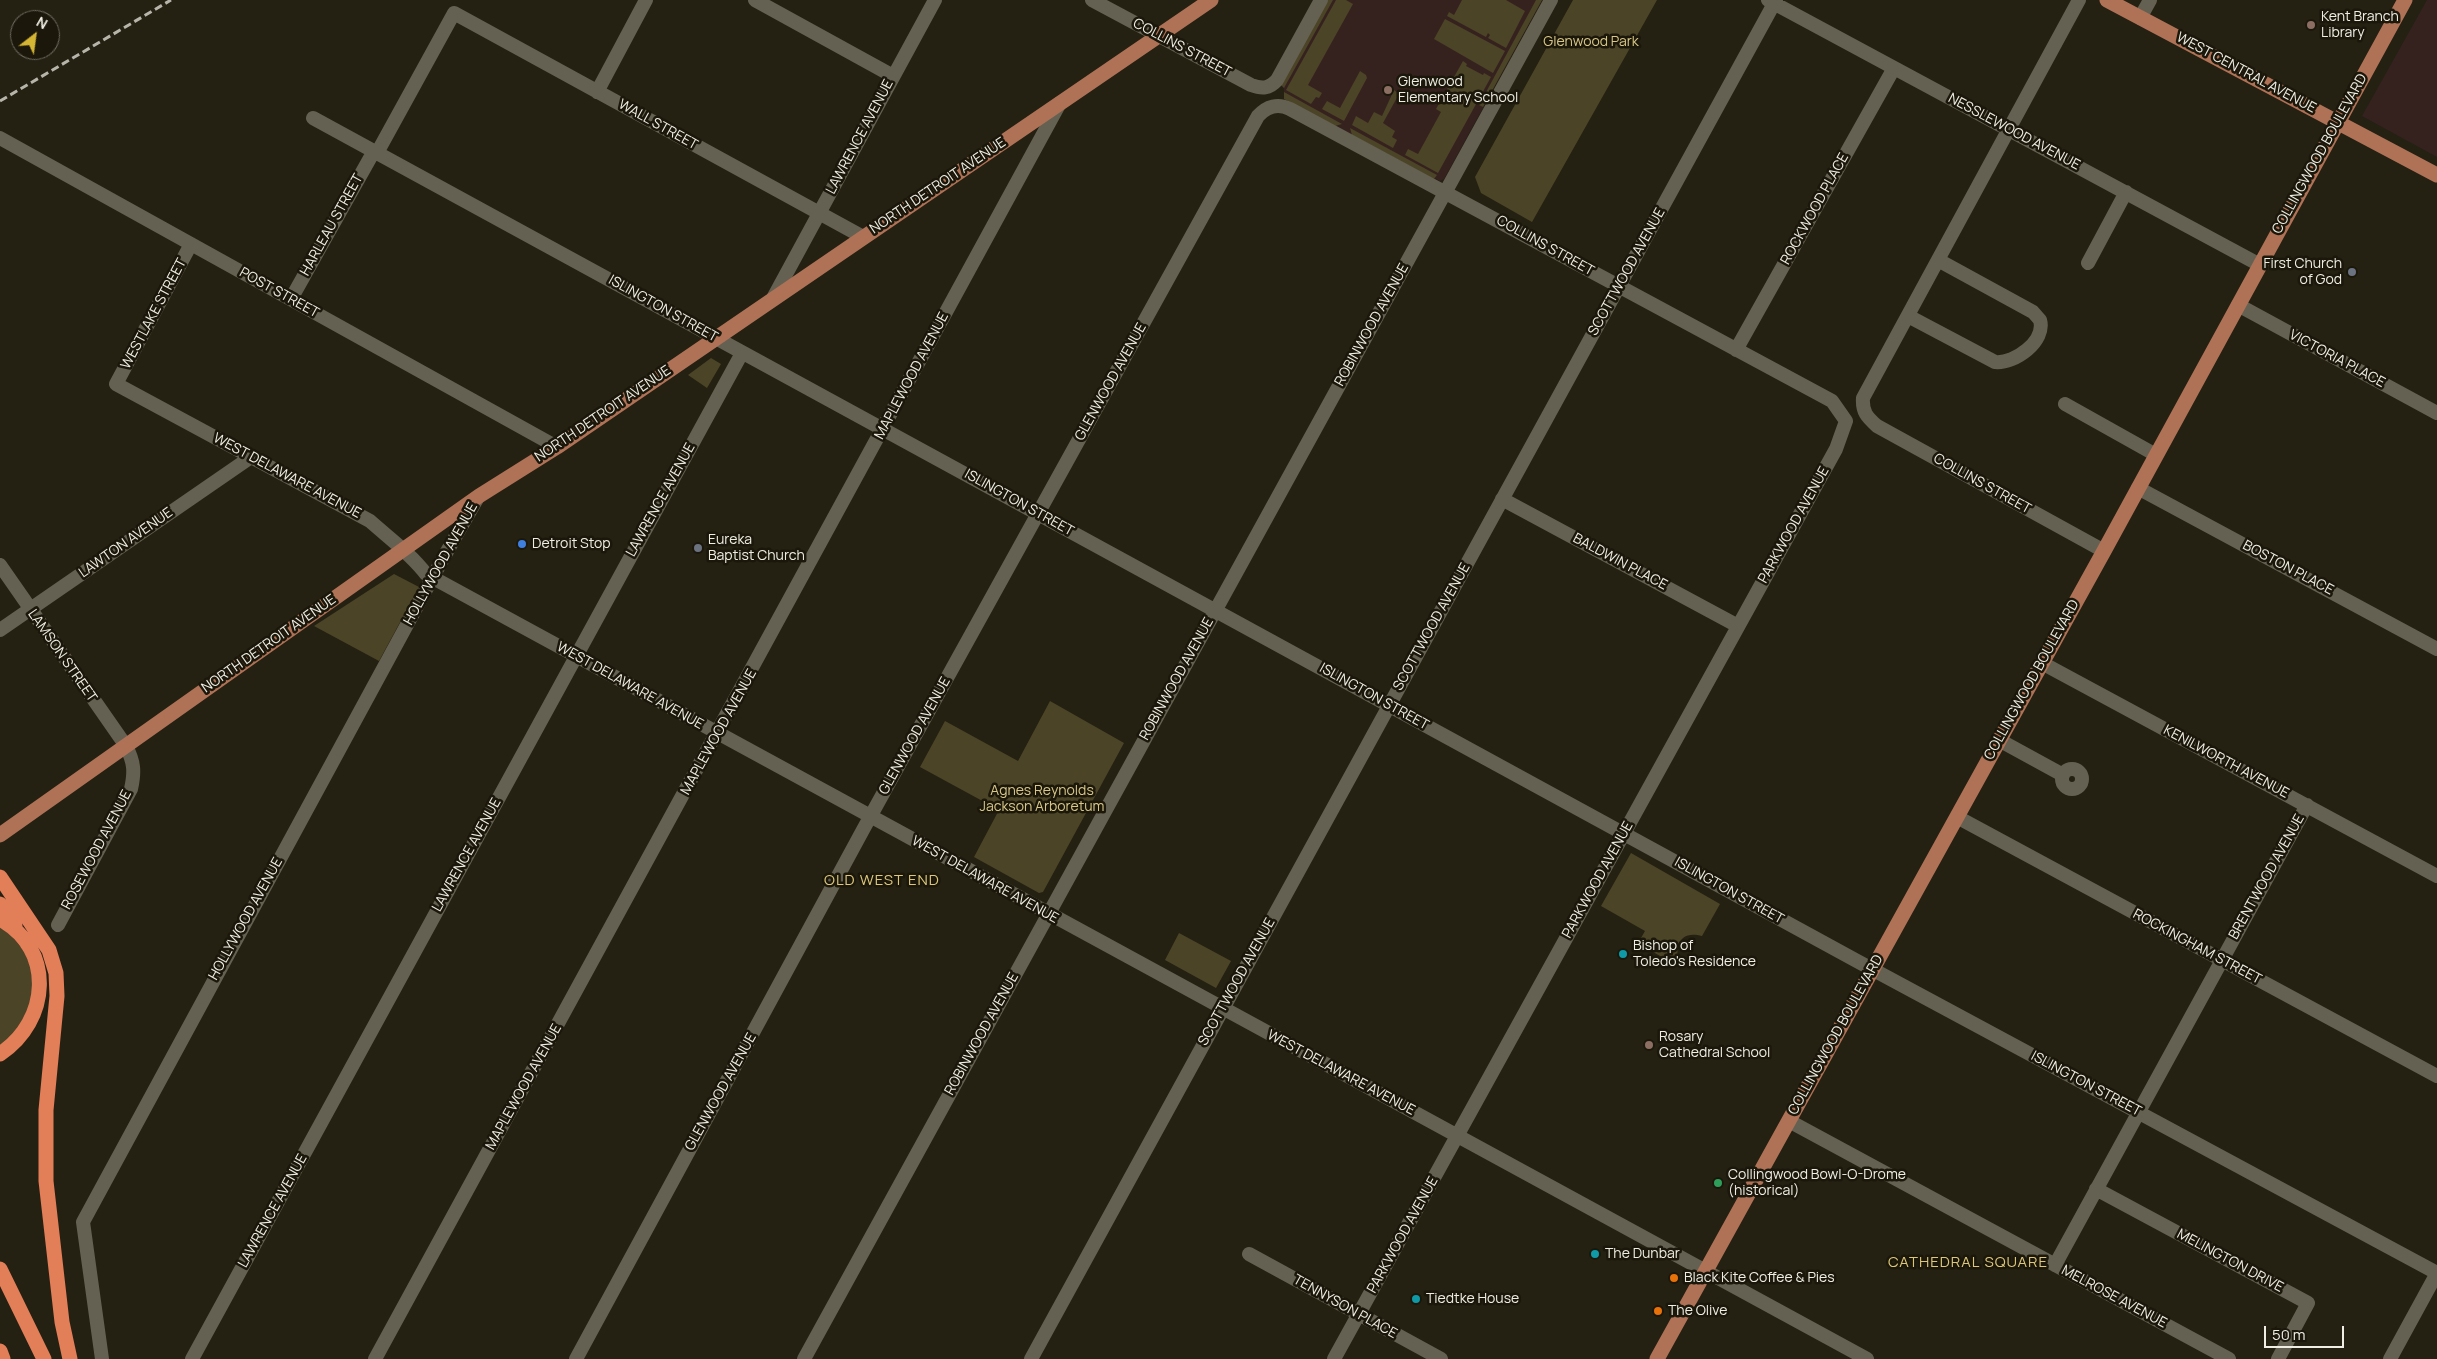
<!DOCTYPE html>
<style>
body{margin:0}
#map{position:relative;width:2437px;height:1359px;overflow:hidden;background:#242113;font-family:Manrope,sans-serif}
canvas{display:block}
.north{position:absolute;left:10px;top:10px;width:50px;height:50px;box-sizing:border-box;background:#1b170a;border:1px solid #706d61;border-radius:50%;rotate:30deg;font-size:14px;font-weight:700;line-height:20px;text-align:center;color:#efede4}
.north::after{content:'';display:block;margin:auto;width:18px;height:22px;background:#d5b534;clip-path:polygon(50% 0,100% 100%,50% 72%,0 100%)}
.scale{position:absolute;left:2264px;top:1326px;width:80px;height:22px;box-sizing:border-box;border:2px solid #efede4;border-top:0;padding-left:6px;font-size:15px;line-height:18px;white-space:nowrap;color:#efede4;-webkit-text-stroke:4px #1b170a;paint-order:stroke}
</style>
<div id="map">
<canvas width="2437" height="1359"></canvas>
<div class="north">N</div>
<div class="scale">50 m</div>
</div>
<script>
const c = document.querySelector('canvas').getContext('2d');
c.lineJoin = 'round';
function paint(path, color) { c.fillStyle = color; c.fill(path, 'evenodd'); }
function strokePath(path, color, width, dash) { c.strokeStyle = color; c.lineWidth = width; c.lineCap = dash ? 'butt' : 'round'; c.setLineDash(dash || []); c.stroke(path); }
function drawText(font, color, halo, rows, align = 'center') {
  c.font = font + ' Manrope,sans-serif'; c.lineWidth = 5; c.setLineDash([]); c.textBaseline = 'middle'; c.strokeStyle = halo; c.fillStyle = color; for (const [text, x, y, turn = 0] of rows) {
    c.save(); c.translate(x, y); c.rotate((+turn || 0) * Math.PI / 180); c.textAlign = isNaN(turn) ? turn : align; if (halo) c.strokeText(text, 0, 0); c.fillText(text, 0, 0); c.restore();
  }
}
paint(new Path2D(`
 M1328 0H1542L1444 179 1440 181 1284 99V88L1281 85Z
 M2427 0H2437V157L2362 116Z`), '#35221f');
paint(new Path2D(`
 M1328 0H1333L1284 88 1281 85Z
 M1336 0H1346L1353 4 1308 85 1322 93 1319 98 1316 97 1311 104 1286 90Z
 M1462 0H1506L1525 11 1506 48 1488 38 1490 35 1488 33 1486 37 1447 16 1449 12 1454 15Z
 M1536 0H1542L1483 107 1479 105Z
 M1573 0H1657L1532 222 1481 193 1475 177Z
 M1445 19 1505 51 1493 73 1434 39Z
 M1463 61 1467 64 1466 66 1483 75 1484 73 1491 77 1438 173 1405 155 1408 149 1418 154 1441 112 1436 109Z
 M1360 71 1366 75 1367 78 1344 121 1322 109 1327 101 1340 108Z
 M1394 90 1399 94 1383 123 1395 131 1392 137 1397 140 1393 148 1352 125 1356 116 1368 123 1374 112 1382 116Z
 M1284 92 1342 124 1335 126 1284 99Z
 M1350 128 1437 175 1434 179 1352 135Z
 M711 358 721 364 707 388 688 375Z
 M394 574 419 587 379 661 314 626Z
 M1050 701 1124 743 1043 892 1039 893 974 857 999 810 920 767 945 721 1018 761Z
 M1631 853 1720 904 1702 936C1678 930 1674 948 1680 967L1644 947 1647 941 1641 938 1645 931 1601 906Z
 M0 927 10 934 24 951 33 973 35 992 22 1026 0 1048Z
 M1179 933 1231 961 1216 988 1165 960Z`), '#4b4426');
strokePath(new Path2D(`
 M755 0 893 76
 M1092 0 1251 85C1262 89 1269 89 1277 80L1321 0
 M1768 0 2260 265
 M2079 0 1863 398C1862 412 1867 417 1877 426L2104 551
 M2140 18 2150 0
 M597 92 646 0
 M313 118 1857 961 2437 1273 2390 1359
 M0 138 557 447
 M377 153 454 13 863 237
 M191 244 116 384 370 521C389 538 411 554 426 574L1867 1359
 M2088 263 2126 192
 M291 299 374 151
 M772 300 935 0
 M2238 305 2437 413
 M1908 316 1995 362C2015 364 2046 341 2040 320L2033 312 1938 260
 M1736 350 1894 68
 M2065 404 2156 455
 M2138 488 2437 649
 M1502 499 1738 626
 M0 565 126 746C134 762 135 771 131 789L58 925
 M0 630 251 457
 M2042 663 2437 876
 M1999 740 2063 775
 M2062 779a10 10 0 1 1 20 0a10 10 0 1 1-20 0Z
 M1957 817 2437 1076
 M1789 1121 2229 1359
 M2096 1189 2308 1303 2278 1359
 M1249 1254 1441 1359
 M2055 1265 2307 805
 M102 1359 83 1222 441 562 478 497
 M192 1359 742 353
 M375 1359 1060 103
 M576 1359 864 828 1258 116C1267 106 1278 103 1290 109L1832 401 1846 421 1836 449 1334 1359
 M804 1359 1551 0
 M1031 1359 1776 0`), '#656152', 14);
strokePath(new Path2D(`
 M2107 0 2437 175
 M0 835 479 496 557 447 1211 0
 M1657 1359 2104 551 2405 0`), '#b07256', 15);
strokePath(new Path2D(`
 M0 877 49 950 56 973 57 996 46 1110V1181L62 1322 70 1359
 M0 904 15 926
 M0 919C55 949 50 1021 0 1054
 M0 1269 44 1359
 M0 1351 3 1359`), '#e27e58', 15);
strokePath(new Path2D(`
 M0 101 171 0`), '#b7b5aa', 3, [8, 4]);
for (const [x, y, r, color] of [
 [2311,25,5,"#8d6e63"],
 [1388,90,5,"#8d6e63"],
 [2352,272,5,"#6b7280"],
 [522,544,5,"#3f7fe0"],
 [698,548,5,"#6b7280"],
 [1623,954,5,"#0f9aa8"],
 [1649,1045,5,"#8d6e63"],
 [1718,1183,5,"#2e9e5b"],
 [1595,1254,5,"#0f9aa8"],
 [1674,1278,5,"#e8710a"],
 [1416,1299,5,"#0f9aa8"],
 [1658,1311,5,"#e8710a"]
]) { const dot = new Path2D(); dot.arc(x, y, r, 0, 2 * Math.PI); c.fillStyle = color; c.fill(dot); strokePath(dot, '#1b170a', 2); }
drawText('14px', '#efede4', '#1b170a', [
 ["Kent Branch",2321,17],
 ["Library",2321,33],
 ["Glenwood",1398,82],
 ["Elementary School",1398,98],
 ["First Church",2342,264,"right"],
 ["of God",2342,280,"right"],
 ["Eureka",708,540],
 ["Baptist Church",708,556],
 ["Detroit Stop",532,544],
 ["Bishop of",1633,946],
 ["Toledo's Residence",1633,962],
 ["Rosary",1659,1037],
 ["Cathedral School",1659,1053],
 ["Collingwood Bowl-O-Drome",1728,1175],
 ["(historical)",1728,1191],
 ["The Dunbar",1605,1254],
 ["Black Kite Coffee & Pies",1684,1278],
 ["Tiedtke House",1426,1299],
 ["The Olive",1668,1311]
], 'left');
drawText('14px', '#d8c787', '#1b170a', [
 ["Glenwood Park",1591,42],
 ["Agnes Reynolds",1042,791],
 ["Jackson Arboretum",1042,807]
]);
drawText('14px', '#efede4', '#1b170a', [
 ["COLLINS STREET",1182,48,28],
 ["WEST CENTRAL AVENUE",2246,73,28],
 ["WALL STREET",658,125,29],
 ["NESSLEWOOD AVENUE",2014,132,28],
 ["LAWRENCE AVENUE",860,137,-62],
 ["COLLINGWOOD BOULEVARD",2320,154,-61],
 ["NORTH DETROIT AVENUE",938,186,-34],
 ["ROCKWOOD PLACE",1815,209,-61],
 ["HARLEAU STREET",332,225,-61],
 ["COLLINS STREET",1545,246,29],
 ["SCOTTWOOD AVENUE",1627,272,-61],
 ["POST STREET",279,293,29],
 ["ISLINGTON STREET",663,309,29],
 ["WESTLAKE STREET",154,314,-62],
 ["ROBINWOOD AVENUE",1372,325,-61],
 ["VICTORIA PLACE",2337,359,28],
 ["MAPLEWOOD AVENUE",912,376,-62],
 ["GLENWOOD AVENUE",1111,382,-61],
 ["NORTH DETROIT AVENUE",603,414,-34],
 ["WEST DELAWARE AVENUE",287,476,28],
 ["COLLINS STREET",1982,484,29],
 ["LAWRENCE AVENUE",661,500,-61],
 ["ISLINGTON STREET",1019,503,29],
 ["PARKWOOD AVENUE",1794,525,-61],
 ["LAWTON AVENUE",126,543,-35],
 ["BALDWIN PLACE",1620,562,28],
 ["HOLLYWOOD AVENUE",441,564,-61],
 ["BOSTON PLACE",2288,568,28],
 ["SCOTTWOOD AVENUE",1432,627,-61],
 ["NORTH DETROIT AVENUE",269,644,-35],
 ["LAMSON STREET",62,656,55],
 ["ROBINWOOD AVENUE",1177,679,-61],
 ["COLLINGWOOD BOULEVARD",2032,680,-61],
 ["WEST DELAWARE AVENUE",630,686,29],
 ["ISLINGTON STREET",1374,697,29],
 ["MAPLEWOOD AVENUE",719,732,-61],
 ["GLENWOOD AVENUE",915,736,-61],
 ["KENILWORTH AVENUE",2226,762,28],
 ["ROSEWOOD AVENUE",97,850,-62],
 ["LAWRENCE AVENUE",467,855,-61],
 ["BRENTWOOD AVENUE",2267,877,-61],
 ["WEST DELAWARE AVENUE",985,880,29],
 ["PARKWOOD AVENUE",1598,880,-61],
 ["ISLINGTON STREET",1729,891,29],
 ["HOLLYWOOD AVENUE",246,919,-61],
 ["ROCKINGHAM STREET",2197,947,28],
 ["SCOTTWOOD AVENUE",1237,982,-61],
 ["ROBINWOOD AVENUE",982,1034,-61],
 ["COLLINGWOOD BOULEVARD",1836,1035,-61],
 ["WEST DELAWARE AVENUE",1341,1073,28],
 ["ISLINGTON STREET",2086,1084,28],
 ["MAPLEWOOD AVENUE",524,1087,-61],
 ["GLENWOOD AVENUE",721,1092,-61],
 ["LAWRENCE AVENUE",273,1211,-61],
 ["PARKWOOD AVENUE",1403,1235,-61],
 ["MELINGTON DRIVE",2230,1261,28],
 ["MELROSE AVENUE",2114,1297,28],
 ["TENNYSON PLACE",1345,1307,29]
]);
c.letterSpacing = '1px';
drawText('15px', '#ddc77a', '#1b170a', [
 ["OLD WEST END",882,881],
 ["CATHEDRAL SQUARE",1968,1263]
]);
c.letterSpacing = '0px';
</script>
